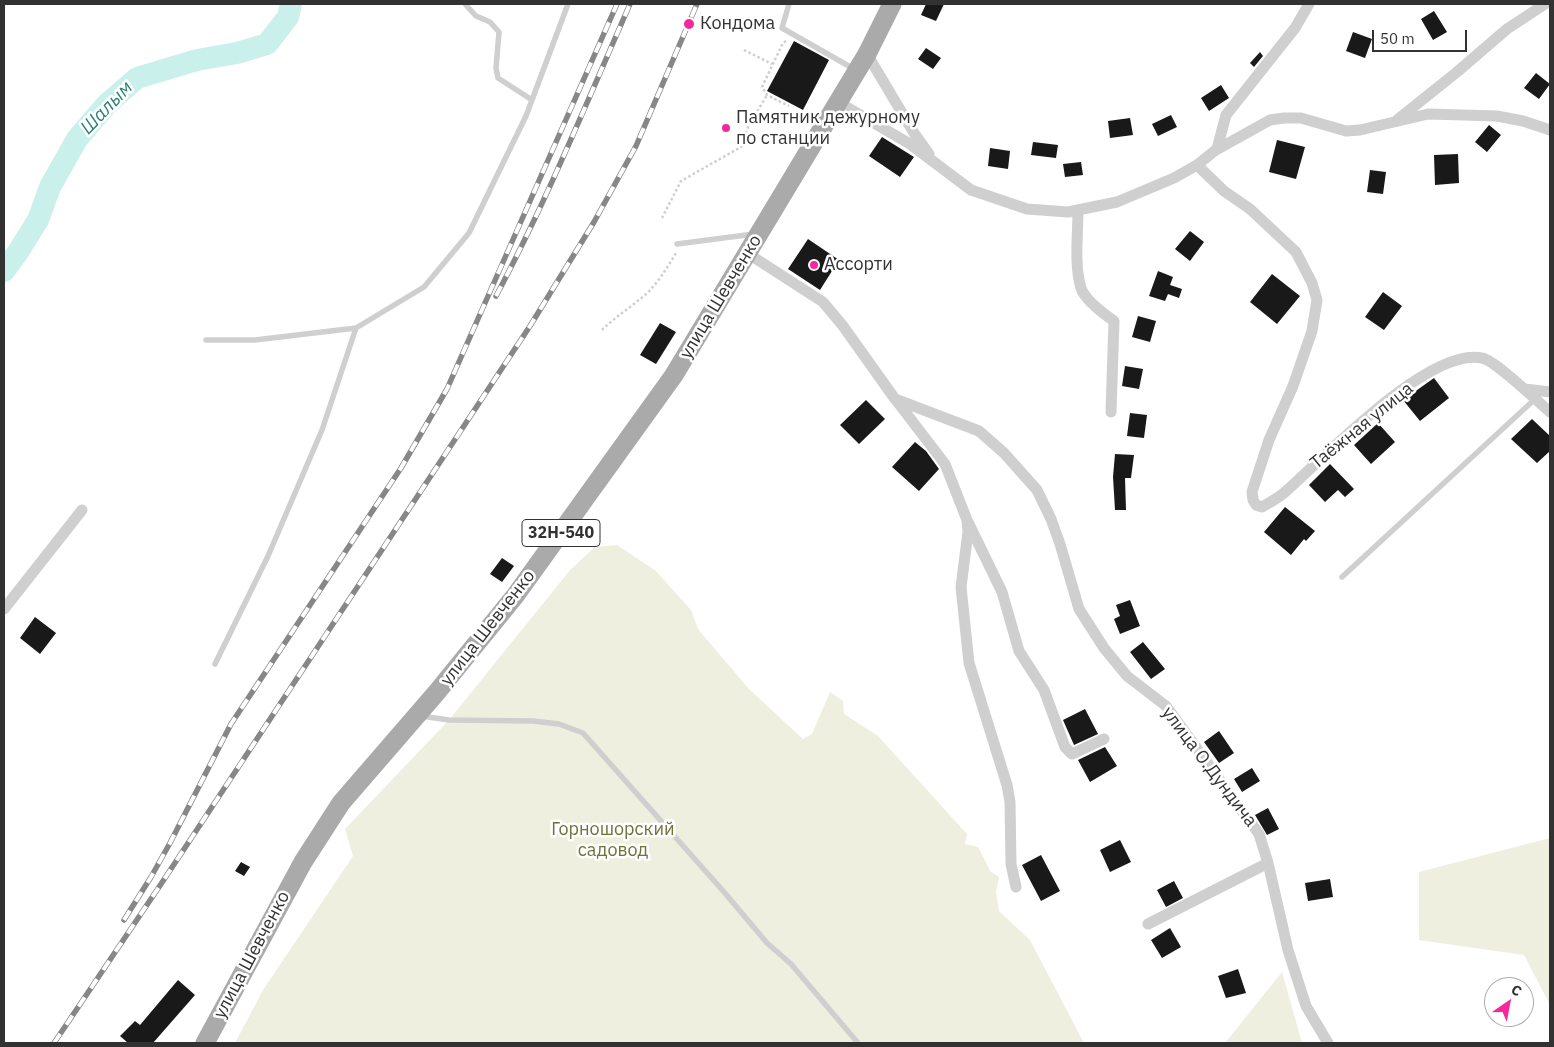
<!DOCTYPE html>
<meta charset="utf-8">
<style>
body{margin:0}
#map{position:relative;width:1554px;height:1047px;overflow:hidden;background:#fff;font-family:"IBM Plex Sans",sans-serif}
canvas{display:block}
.frame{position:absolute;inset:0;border:5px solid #323232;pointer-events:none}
.north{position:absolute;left:1484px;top:977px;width:50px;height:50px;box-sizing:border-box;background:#fff;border:1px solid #adadad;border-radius:50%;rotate:33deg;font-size:14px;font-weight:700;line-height:20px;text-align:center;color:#323232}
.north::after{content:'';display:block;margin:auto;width:18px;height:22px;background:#f5279d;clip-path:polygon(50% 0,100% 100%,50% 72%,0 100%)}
.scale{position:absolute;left:1372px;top:30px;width:95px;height:22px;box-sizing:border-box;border:2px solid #323232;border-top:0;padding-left:6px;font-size:15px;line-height:18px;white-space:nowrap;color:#323232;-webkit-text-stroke:4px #fff;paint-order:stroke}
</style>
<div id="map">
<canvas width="1554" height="1047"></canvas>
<div class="frame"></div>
<div class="north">С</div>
<div class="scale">50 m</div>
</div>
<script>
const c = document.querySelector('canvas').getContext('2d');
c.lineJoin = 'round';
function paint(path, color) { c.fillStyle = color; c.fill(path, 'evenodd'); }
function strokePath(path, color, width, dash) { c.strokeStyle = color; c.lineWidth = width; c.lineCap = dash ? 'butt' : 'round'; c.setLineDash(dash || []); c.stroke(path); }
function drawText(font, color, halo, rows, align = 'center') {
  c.font = font + ' "IBM Plex Sans",sans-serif'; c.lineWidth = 5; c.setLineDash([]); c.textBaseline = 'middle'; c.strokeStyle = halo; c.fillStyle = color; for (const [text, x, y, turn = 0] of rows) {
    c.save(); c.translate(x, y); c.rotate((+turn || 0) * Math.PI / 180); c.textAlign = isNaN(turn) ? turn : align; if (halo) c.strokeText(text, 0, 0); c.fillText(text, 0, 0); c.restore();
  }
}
paint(new Path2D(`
 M617 545 656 571 691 610 698 629 749 689 803 739 812 734 830 692 843 701 844 714 878 736 967 834 965 844 978 847 991 872 999 877 996 892 999 911 1030 940 1084 1043H235L263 990 353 856 345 829 449 720 570 570 595 547Z
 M1550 838V1005L1524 955 1419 940V872Z
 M1282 972 1302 1043H1225Z`), '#efefdf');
strokePath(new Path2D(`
 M4 271 18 252 38 220 50 187 77 139 107 104 137 78 197 60 237 53 267 44 288 17 291 4`), '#caf0ec', 22);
paint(new Path2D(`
 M926 4H944L936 21 921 15Z
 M1434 11 1447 32 1433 40 1421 19Z
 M1353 32 1372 39 1365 58 1346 51Z
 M794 41 829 60 803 110 767 91Z
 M926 48 941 58 933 69 918 59Z
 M1260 52 1263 56 1254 67 1250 63Z
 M1536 73 1550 84 1539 99 1524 88Z
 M1221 85 1229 98 1209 111 1201 98Z
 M1171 115 1177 127 1158 136 1152 124Z
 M1130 118 1133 135 1110 138 1108 121Z
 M1489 125 1501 135 1487 152 1475 142Z
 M882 137 914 157 900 177 869 156Z
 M1277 140 1305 147 1296 179 1269 172Z
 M1033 142 1058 145 1056 158 1031 155Z
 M990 148 1010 151 1008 169 988 166Z
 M1458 154 1459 183 1435 185 1434 155Z
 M1081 162 1083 175 1065 177 1063 164Z
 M1370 170 1386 172 1383 194 1367 192Z
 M1190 231 1204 242 1190 261 1175 249Z
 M808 239 839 260 820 290 788 269Z
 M1158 271 1173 277 1170 285 1182 289 1179 298 1168 294 1165 301 1149 296Z
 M1272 274 1300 296 1277 324 1250 302Z
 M1383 292 1402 306 1384 330 1365 317Z
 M1138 316 1156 321 1150 342 1132 337Z
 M660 323 676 332 656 364 640 355Z
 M1125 366 1143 369 1139 389 1122 386Z
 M1434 378 1449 398 1420 421 1403 400Z
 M866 400 885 419 859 444 840 425Z
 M1130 413 1147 415 1144 438 1127 436Z
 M1532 419 1550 436V451L1537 463 1511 439Z
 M1378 423 1395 442 1371 464 1354 445Z
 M915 442 926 451 939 469 919 491 892 467Z
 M1115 454 1134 455 1131 478H1125L1126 510H1115L1113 477Z
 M1330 464 1354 489 1345 497 1338 490 1325 502 1309 485Z
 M1285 507 1315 531 1306 541 1304 539 1291 555 1264 532Z
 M502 558 514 566 502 582 490 574Z
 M1130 600 1140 626 1120 634 1114 619 1120 616 1116 605Z
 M35 617 56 633 40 654 20 638Z
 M1143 642 1165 669 1151 679 1130 652Z
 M1085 709 1098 734 1074 745 1063 720Z
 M1219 731 1234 753 1219 763 1204 742Z
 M1105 747 1117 766 1090 782 1078 760Z
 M1252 768 1260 781 1242 792 1234 779Z
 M1268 808 1279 829 1267 835 1255 815Z
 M1120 840 1131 862 1110 872 1100 850Z
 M1041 855 1060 891 1041 901 1022 865Z
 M241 862 250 867 244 876 235 871Z
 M1330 879 1333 897 1308 901 1305 883Z
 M1174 881 1183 898 1166 907 1157 890Z
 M1170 928 1181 947 1162 958 1151 940Z
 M1238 969 1246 993 1226 998 1218 976Z
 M178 980 195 995 153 1043H128L120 1036 135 1021 140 1025Z`), '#191919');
strokePath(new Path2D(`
 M786 41 783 43 762 87 767 95 789 106
 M744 50 772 64
 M662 218 681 181 741 147 748 127 767 95
 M602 330C615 317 631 307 645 295 658 283 667 268 676 253`), '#cfcfcf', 2.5, [2.5, 2.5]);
strokePath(new Path2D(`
 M465 4 476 16 490 22 499 32 496 68 498 78 532 100
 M789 4 782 28 854 69
 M677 244 754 234
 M206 340H255L356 328 424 287 469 233 526 116 568 4
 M1342 577 1535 399
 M215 664 268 556 322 430 356 328
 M421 716 449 720 533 721 559 724 583 733 724 892 767 943 791 964 858 1043`), '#cfcfcf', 5.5);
strokePath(new Path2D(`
 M867 54 914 133 929 154
 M838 102 910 144 971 190 1027 209 1068 212 1117 202 1174 178 1197 165 1217 149 1226 115 1295 28 1309 4
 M1397 120 1457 72 1507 29 1545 4
 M1216 150 1270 120 1284 118H1301L1346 131 1360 130 1428 114 1497 116 1523 121 1550 130
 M1197 165 1224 191 1250 209 1296 252 1312 283 1317 300 1312 331 1293 386 1269 440 1252 492 1253 500 1256 505 1262 507C1269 503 1278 498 1284 493 1324 458 1428 347 1482 358 1495 360 1538 402 1550 412
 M1078 210C1078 233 1074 266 1081 288 1085 300 1104 314 1114 321L1111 412
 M747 253 823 302 843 326 895 399 979 431 1004 453 1037 490 1051 519 1060 544 1079 609 1104 648 1127 676 1166 706 1259 834 1268 863 1288 950 1306 1006 1328 1043
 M1525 389 1550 392
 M896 400 945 464 967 520 968 532 961 587 969 663 1007 785 1010 802 1011 864 1016 887
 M968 522 1002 592 1019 651 1044 690 1065 747 1072 754 1104 739
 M4 609 82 510
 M1148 924 1268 863`), '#cfcfcf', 11);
strokePath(new Path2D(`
 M205 1043 303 862 341 803 437 692 515 596 674 375 867 54 892 4`), '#aaa', 19);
const rail = new Path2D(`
 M496 296C546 202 587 102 630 4
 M124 920 151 877 170 843 231 724 401 468 447 389 617 4
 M54 1043 161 884 530 326 594 222 636 146 697 4`);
strokePath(rail, '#878787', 5.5);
strokePath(rail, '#fff', 4, [11]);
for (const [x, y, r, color] of [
 [689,24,6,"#f5279d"],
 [726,128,5,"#f5279d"],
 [814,265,5,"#f5279d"]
]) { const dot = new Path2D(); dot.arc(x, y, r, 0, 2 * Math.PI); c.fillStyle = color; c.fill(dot); strokePath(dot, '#fff', 2); }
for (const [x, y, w] of [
 [561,533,78]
]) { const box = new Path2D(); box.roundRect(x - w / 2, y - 13.5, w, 27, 4); c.fillStyle = '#fff'; c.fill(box); strokePath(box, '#323232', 1); }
drawText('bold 16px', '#323232', null, [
 ["32Н-540",561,533]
]);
drawText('18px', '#323232', '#fff', [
 ["Кондома",700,24],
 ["Памятник дежурному",736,118],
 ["по станции",736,139],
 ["Ассорти",824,265]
], 'left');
drawText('18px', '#323232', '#fff', [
 ["улица Шевченко",721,297,-59],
 ["Таёжная улица",1362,426,-39],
 ["улица Шевченко",488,628,-52],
 ["улица О.Дундича",1209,767,53],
 ["улица Шевченко",252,955,-62]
]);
drawText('18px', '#70723a', '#fff', [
 ["Горношорский",613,830],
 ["садовод",613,851]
]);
drawText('italic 19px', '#2f8177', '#fff', [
 ["Шалым",107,108,-46]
]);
</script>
